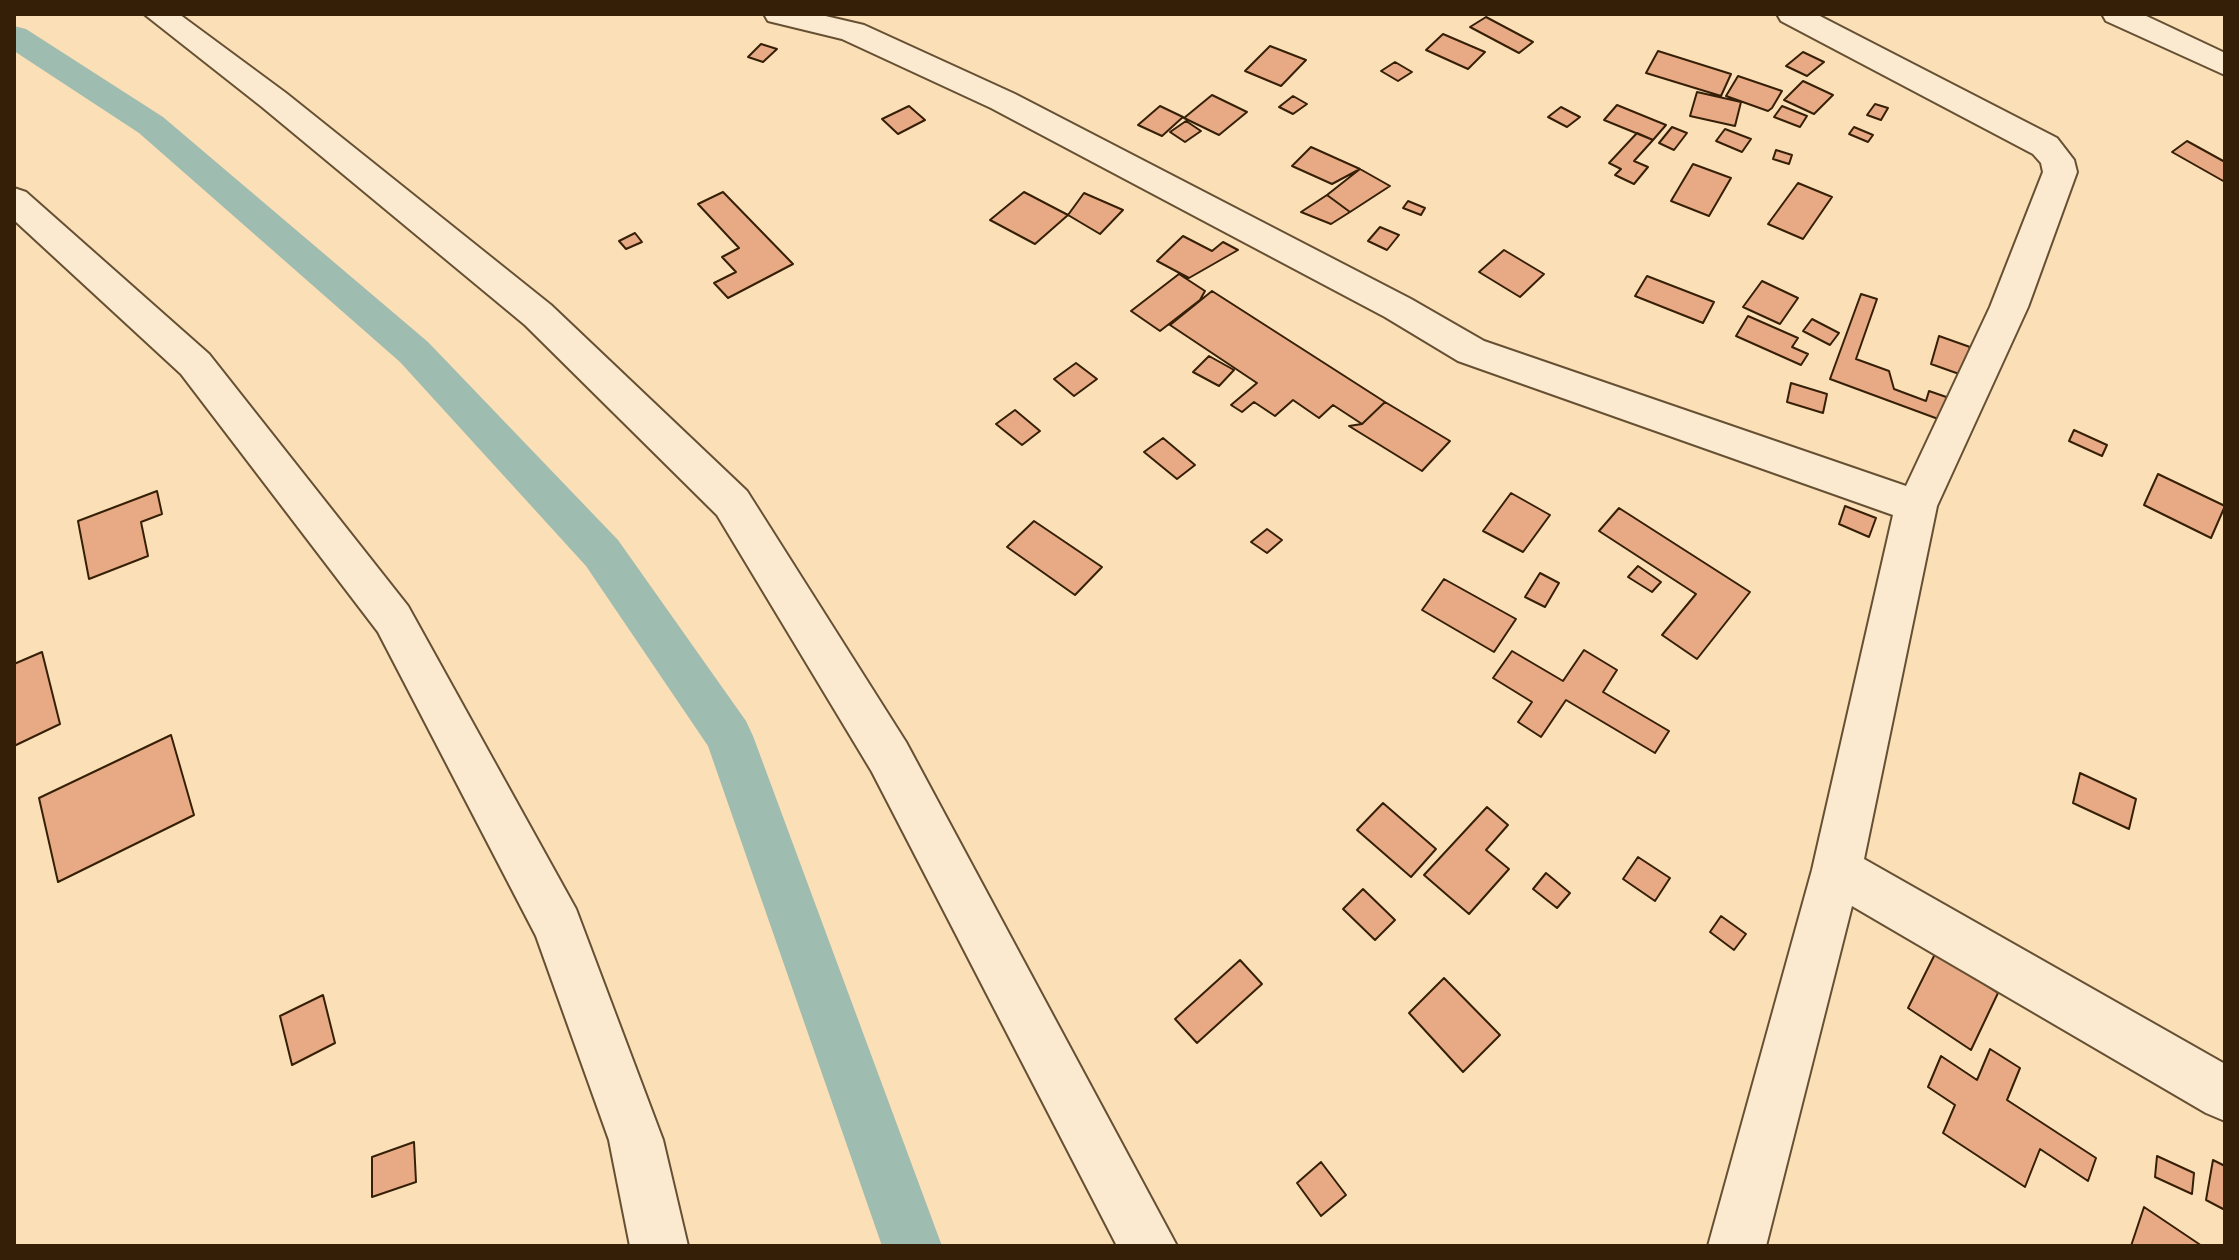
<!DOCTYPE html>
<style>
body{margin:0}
#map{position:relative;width:2239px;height:1260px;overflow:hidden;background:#fbdfb6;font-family:"IM FELL Double Pica",serif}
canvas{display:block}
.frame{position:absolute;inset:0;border:16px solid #352007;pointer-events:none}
</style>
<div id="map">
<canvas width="2239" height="1260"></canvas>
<div class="frame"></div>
</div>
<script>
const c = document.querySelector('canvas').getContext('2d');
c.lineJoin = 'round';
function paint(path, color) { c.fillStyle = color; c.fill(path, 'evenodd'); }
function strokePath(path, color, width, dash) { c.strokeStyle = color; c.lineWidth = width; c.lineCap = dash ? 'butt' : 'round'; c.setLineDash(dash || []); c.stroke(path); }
paint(new Path2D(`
 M14 26 26 29 163 117 428 342 618 540 746 721 753 736 942 1246H882L708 746 586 566 400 362 139 133 14 51Z`), '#9fbcb0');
const building = new Path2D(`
 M1486 17 1533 42 1519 53 1470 27Z
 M1443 34 1485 52 1468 69 1426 50Z
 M761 44 777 49 763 62 748 57Z
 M1270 46 1306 60 1281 86 1245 71Z
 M1658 51 1731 74 1721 96 1646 73Z
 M1803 52 1824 62 1807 76 1786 66Z
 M1395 62 1412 72 1398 81 1381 71Z
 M1738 76 1782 91 1772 108 1768 111 1726 96Z
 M1803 81 1833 95 1814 114 1784 100Z
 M1697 92 1741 102 1735 126 1690 116Z
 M1212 95 1247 112 1219 135 1184 118Z
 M1293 96 1307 104 1293 114 1279 107Z
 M1875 104 1888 108 1881 120 1867 115Z
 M1617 105 1666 125 1653 140 1604 120Z
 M909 106 925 120 898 134 882 119Z
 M1160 106 1183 117 1162 136 1138 125Z
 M1782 106 1807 116 1800 127 1774 117Z
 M1561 107 1580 117 1567 127 1548 117Z
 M1186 121 1201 131 1185 142 1170 132Z
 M1672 127 1687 133 1674 150 1659 143Z
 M1854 127 1873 135 1868 142 1849 134Z
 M1725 129 1751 139 1742 152 1716 141Z
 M1637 133 1653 140 1634 161 1648 167 1634 184 1615 175 1621 169 1609 163Z
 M2187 141 2225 162V182L2172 152Z
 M1311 147 1360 169 1332 184 1292 166Z
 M1776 150 1792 155 1789 164 1773 159Z
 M1693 164 1731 178 1709 216 1671 201Z
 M1360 169 1390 186 1350 212 1327 195Z
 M1798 183 1832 197 1803 239 1768 224Z
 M723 192 793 264 728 298 714 283 736 272 722 257 739 248 698 204Z
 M1024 192 1068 215 1035 244 990 220Z
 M1084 193 1123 210 1100 234 1068 215Z
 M1327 195 1350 212 1331 224 1301 212Z
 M1408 201 1425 208 1421 215 1403 208Z
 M1380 227 1399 235 1387 250 1368 241Z
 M635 233 642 242 626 249 619 241Z
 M1183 236 1212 251 1223 242 1238 250 1189 278 1157 261Z
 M1504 250 1544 274 1520 297 1479 272Z
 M1179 274 1205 291 1200 300 1160 331 1131 311Z
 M1647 276 1714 302 1703 323 1635 296Z
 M1762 281 1798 298 1780 324 1743 307Z
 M1212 291 1385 402 1362 424 1333 405 1319 418 1293 400 1275 416 1254 402 1242 412 1231 405 1257 383 1170 325Z
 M1861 294 1877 299 1856 359 1889 371 1894 389 1926 401 1929 391 1955 400 1949 423 1830 379Z
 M1748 316 1798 338 1792 347 1808 354 1801 365 1736 336Z
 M1812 319 1839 333 1830 345 1803 331Z
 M1939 336 1970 347 1962 375 1931 364Z
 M1209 356 1234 370 1219 386 1193 372Z
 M1076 363 1097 379 1074 396 1054 379Z
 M1791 383 1827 394 1823 413 1787 402Z
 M1385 402 1450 441 1422 471 1349 426 1362 424Z
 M1015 410 1040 431 1022 445 996 424Z
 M2074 430 2107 445 2102 456 2069 441Z
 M1163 438 1195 465 1177 479 1144 452Z
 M2158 474 2225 506 2211 538 2144 505Z
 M157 491 162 514 141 522 148 556 89 579 78 521Z
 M1511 493 1550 515 1523 552 1483 531Z
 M1845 506 1876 518 1869 537 1839 524Z
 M1619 508 1750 592 1697 659 1662 635 1696 594 1599 531Z
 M1034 521 1102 567 1075 595 1007 547Z
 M1267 529 1282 540 1267 553 1251 542Z
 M1638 566 1661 582 1652 592 1628 577Z
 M1540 573 1559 583 1545 607 1525 597Z
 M1444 579 1516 619 1494 652 1422 610Z
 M1584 650 1617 670 1603 692 1669 731 1655 753 1566 700 1541 737 1518 722 1532 702 1493 678 1512 651 1563 681Z
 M42 652 60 724 14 746V664Z
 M171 735 194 815 58 882 39 798Z
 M2080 773 2136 799 2129 829 2073 803Z
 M1383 803 1436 849 1411 877 1357 830Z
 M1487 807 1508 825 1486 850 1509 869 1469 914 1424 875Z
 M1638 857 1670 878 1655 901 1623 879Z
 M1546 873 1570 893 1557 908 1533 889Z
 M1363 889 1395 920 1375 940 1343 909Z
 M1721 916 1746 934 1734 950 1710 932Z
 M1936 952 1998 993 1971 1050 1908 1008Z
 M1240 960 1262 984 1197 1043 1175 1019Z
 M1444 978 1500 1035 1463 1072 1409 1013Z
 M323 995 335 1043 292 1065 280 1016Z
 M1990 1049 2020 1068 2007 1100 2096 1158 2088 1181 2040 1149 2025 1187 1943 1133 1955 1105 1928 1087 1941 1056 1977 1080Z
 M414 1142 416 1182 372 1197V1157Z
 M2157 1156 2194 1173 2192 1194 2155 1177Z
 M2213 1160 2225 1166V1210L2206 1200Z
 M1321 1162 1346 1195 1321 1216 1297 1183Z
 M2144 1207 2202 1246H2131Z`);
paint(building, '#e8aa85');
strokePath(building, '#352007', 2);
const minor = new Path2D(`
 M144 14H179L286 93 551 305 747 491 906 742 1177 1246H1117L872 772 717 515 525 325 262 107Z
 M764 14H817L864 25 1015 94 1411 299 1484 341 1906 486 1990 307 2043 172 2041 163 2033 154 1781 21 1777 14H1816L2057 138 2074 160 2077 172 2028 307 1937 506 1864 859 2225 1064V1121L2206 1113 1852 906 1766 1246H1708L1812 870 1893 515 1458 361 1385 317 991 108 842 39 768 21Z
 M2102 14H2142L2225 53V75L2106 21Z
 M14 188 26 192 209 354 408 606 576 909 663 1140 688 1246H630L609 1140 536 936 378 632 181 374 14 220Z`);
strokePath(minor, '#665033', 4);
paint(minor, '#fcead0');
</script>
